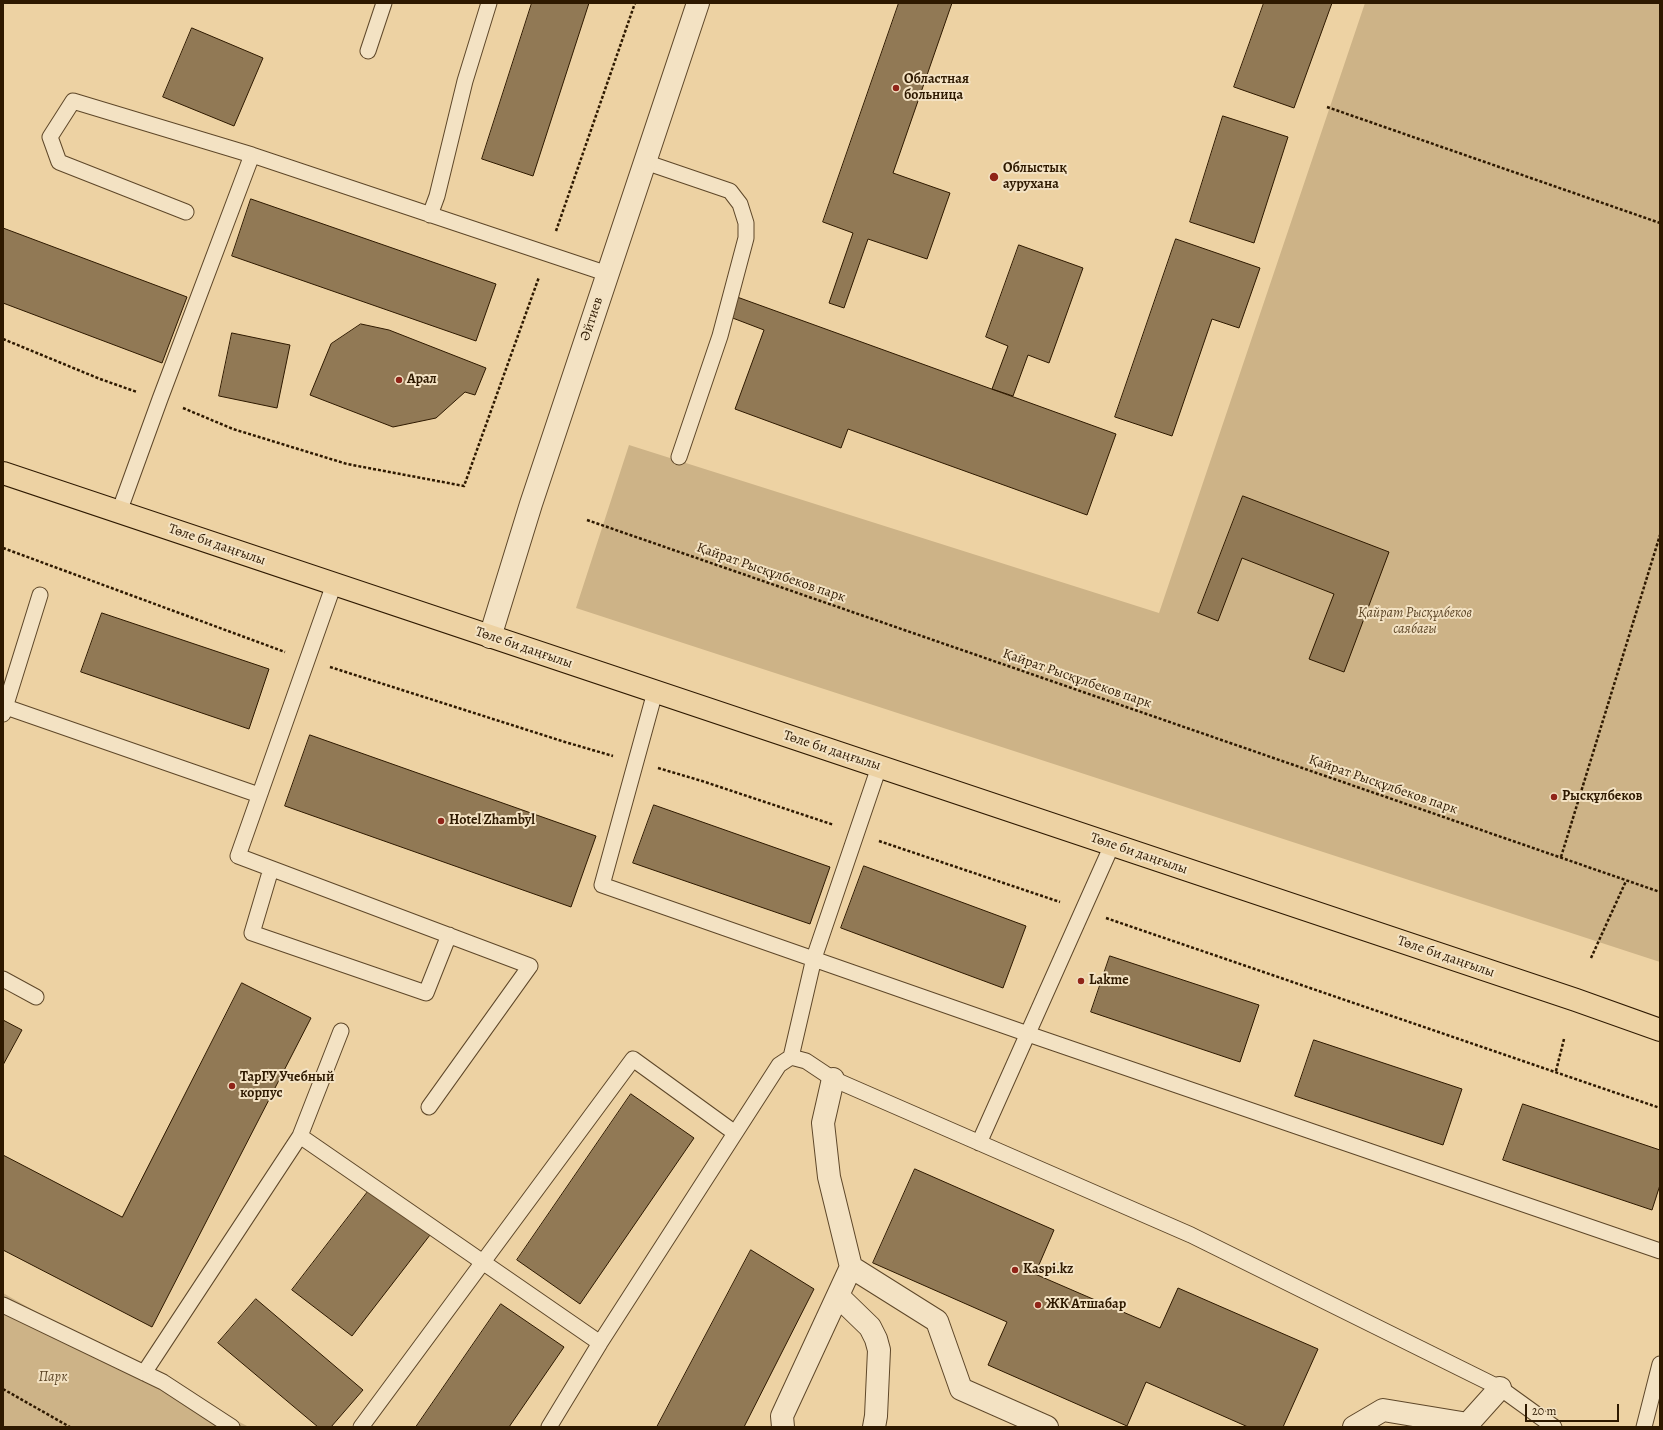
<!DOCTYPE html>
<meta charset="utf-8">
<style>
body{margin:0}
#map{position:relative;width:1663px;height:1430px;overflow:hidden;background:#edd2a3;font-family:Alegreya,serif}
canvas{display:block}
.frame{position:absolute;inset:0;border:4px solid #2e1900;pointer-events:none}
.scale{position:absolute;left:1525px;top:1404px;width:94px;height:18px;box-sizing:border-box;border:2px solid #2e1900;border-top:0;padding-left:5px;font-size:12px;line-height:14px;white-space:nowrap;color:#2e1900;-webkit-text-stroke:3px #f3e2c3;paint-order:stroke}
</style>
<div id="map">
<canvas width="1663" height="1430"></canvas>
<div class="frame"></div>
<div class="scale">20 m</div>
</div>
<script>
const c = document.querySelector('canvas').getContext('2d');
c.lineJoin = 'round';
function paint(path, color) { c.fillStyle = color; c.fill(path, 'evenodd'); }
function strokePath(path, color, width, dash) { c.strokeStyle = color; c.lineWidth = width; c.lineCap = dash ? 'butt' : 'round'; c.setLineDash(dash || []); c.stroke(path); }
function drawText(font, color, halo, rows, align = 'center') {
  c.font = font + ' Alegreya,serif'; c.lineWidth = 4; c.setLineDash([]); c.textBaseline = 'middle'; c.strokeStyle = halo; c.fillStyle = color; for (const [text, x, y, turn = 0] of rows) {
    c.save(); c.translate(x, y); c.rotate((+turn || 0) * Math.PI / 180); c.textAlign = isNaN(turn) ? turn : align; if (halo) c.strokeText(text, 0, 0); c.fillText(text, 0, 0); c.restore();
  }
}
paint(new Path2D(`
 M1365 3H1660V962L576 608 629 445 1159 613Z
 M3 1293 144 1373 249 1427H3Z`), '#cdb387');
const building = new Path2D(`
 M532 3H589L533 176 482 159Z
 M899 3H952L893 173 950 193 927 259 868 239 844 308 829 303 853 233 823 222Z
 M1264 3H1332L1294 108 1234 87Z
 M192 28 263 58 234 126 163 97Z
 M1223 116 1288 137 1254 243 1190 222Z
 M251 199 496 284 476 341 232 256Z
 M3 228 187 297 162 363 3 303Z
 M1176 239 1260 268 1239 328 1212 319 1172 436 1115 417Z
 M1019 245 1083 268 1049 363 1028 355 1013 396 992 389 1008 346 986 337Z
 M737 297 1116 434 1087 515 848 429 841 448 735 409 764 330 730 317Z
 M361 324 389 330 486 368 475 395 465 392 436 418 393 427 310 395 331 344Z
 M232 333 290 345 277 408 219 396Z
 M1243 496 1389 552 1344 672 1309 659 1334 594 1242 558 1218 621 1198 613Z
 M102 613 269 669 249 729 81 672Z
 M310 735 596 836 571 907 285 806Z
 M654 805 830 867 810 924 633 863Z
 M864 866 1026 926 1003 988 841 928Z
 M1110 956 1259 1005 1240 1062 1091 1012Z
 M242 983 311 1018 152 1327 3 1250V1155L122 1217Z
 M3 1020 22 1030 3 1065Z
 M1314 1040 1462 1089 1443 1145 1295 1096Z
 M631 1094 694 1138 580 1304 517 1260Z
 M1523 1104 1660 1150V1185L1652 1210 1503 1160Z
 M915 1169 1054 1230 1035 1274 1160 1328 1178 1288 1318 1349 1283 1427H1248L1146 1382 1127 1426 988 1365 1007 1322 873 1263Z
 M370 1189 430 1235 352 1336 292 1290Z
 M751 1250 814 1289 744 1427H657Z
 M256 1299 363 1390 331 1427H318L218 1343Z
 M501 1304 564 1347 509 1427H416Z`);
paint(building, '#917955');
strokePath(building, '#2e1900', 1);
const service = new Path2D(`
 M368 51 384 3
 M645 162 730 191 740 204 746 223V238L720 336 679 457
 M186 212 59 162 50 137 73 101 252 155 608 274
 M430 215 437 196 465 81 489 3
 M119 512 160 399 252 155
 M334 584 238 856 530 966 429 1107
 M655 692 602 885 1028 1034 1660 1251
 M3 706 259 795
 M3 714 40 595
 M271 869 252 933 426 993 449 935
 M3 979 36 997
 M791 1057 806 1061 833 1079 1191 1235 1500 1388 1554 1427
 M300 1136 341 1031
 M979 1143 1112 845
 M3 1305 163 1382 232 1427
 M144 1373 300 1136 600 1343
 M361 1427 633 1059 735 1133
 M549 1427 600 1343 779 1065 791 1057 814 958 879 767
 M1644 1427 1660 1364`);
const minor = new Path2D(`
 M851 1267 937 1321 961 1389 1047 1427
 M838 1296 870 1327 876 1339 879 1350 876 1416 874 1427
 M783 1427 782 1416 851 1267 829 1177 823 1123 833 1079
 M1354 1427 1383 1410 1468 1424
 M1465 1427 1500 1388`);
const tertiary = new Path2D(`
 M490 637 531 504 698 3`);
const primary = new Path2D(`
 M3 473 1576 1000 1660 1030`);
strokePath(service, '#5e4729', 17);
strokePath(minor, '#5e4729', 24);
strokePath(tertiary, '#5e4729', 24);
strokePath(primary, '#2e1900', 24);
strokePath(new Path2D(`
 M1327 107 1660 223
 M556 231 635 3
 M3 339 100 379 137 392
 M183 408 233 429 347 464 464 486 539 277
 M587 520 1660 892
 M3 548 285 652
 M330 667 565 742 613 756
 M658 768 702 781 834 825
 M879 841 1060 902
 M1561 857 1660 535
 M1106 918 1660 1108
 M1591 958 1626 881
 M1556 1071 1564 1039
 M3 1389 70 1427`), '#2e1900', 2.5, [3, 2]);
strokePath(service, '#f3e2c3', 15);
strokePath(minor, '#f3e2c3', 22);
strokePath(tertiary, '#f3e2c3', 22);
strokePath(primary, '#edd2a3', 22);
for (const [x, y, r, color] of [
 [896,88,4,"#8f2418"],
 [994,177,5,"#8f2418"],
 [399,380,4,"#8f2418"],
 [1554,797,4,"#8f2418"],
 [441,821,4,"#8f2418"],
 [1081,981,4,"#8f2418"],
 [232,1086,4,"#8f2418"],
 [1015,1270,4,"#8f2418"],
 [1038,1305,4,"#8f2418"]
]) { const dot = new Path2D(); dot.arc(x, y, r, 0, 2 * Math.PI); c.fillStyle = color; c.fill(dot); strokePath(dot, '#f3e2c3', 1.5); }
drawText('bold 14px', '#2e1900', '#f3e2c3', [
 ["Областная",904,80],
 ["больница",904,96],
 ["Облыстық",1003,169],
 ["аурухана",1003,185],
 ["Арал",407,380],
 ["Рысқұлбеков",1562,797],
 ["Hotel Zhambyl",449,821],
 ["Lakme",1089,981],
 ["ТарГУ Учебный",240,1078],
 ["корпус",240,1094],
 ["Kaspi.kz",1023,1270],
 ["ЖК Атшабар",1046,1305]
], 'left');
drawText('14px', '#2e1900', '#f3e2c3', [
 ["Әйтиев",592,319,-72],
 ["Төле би даңғылы",217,545,19],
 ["Қайрат Рысқұлбеков парк",771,573,19],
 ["Төле би даңғылы",524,648,19],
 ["Қайрат Рысқұлбеков парк",1077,679,19],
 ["Төле би даңғылы",832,751,18],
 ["Қайрат Рысқұлбеков парк",1383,785,19],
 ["Төле би даңғылы",1139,854,19],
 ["Төле би даңғылы",1446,957,19]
]);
drawText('italic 14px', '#5e4728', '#f3e2c3', [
 ["Қайрат Рысқұлбеков",1415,614],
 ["саябағы",1415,630],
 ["Парк",53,1378]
]);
</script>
